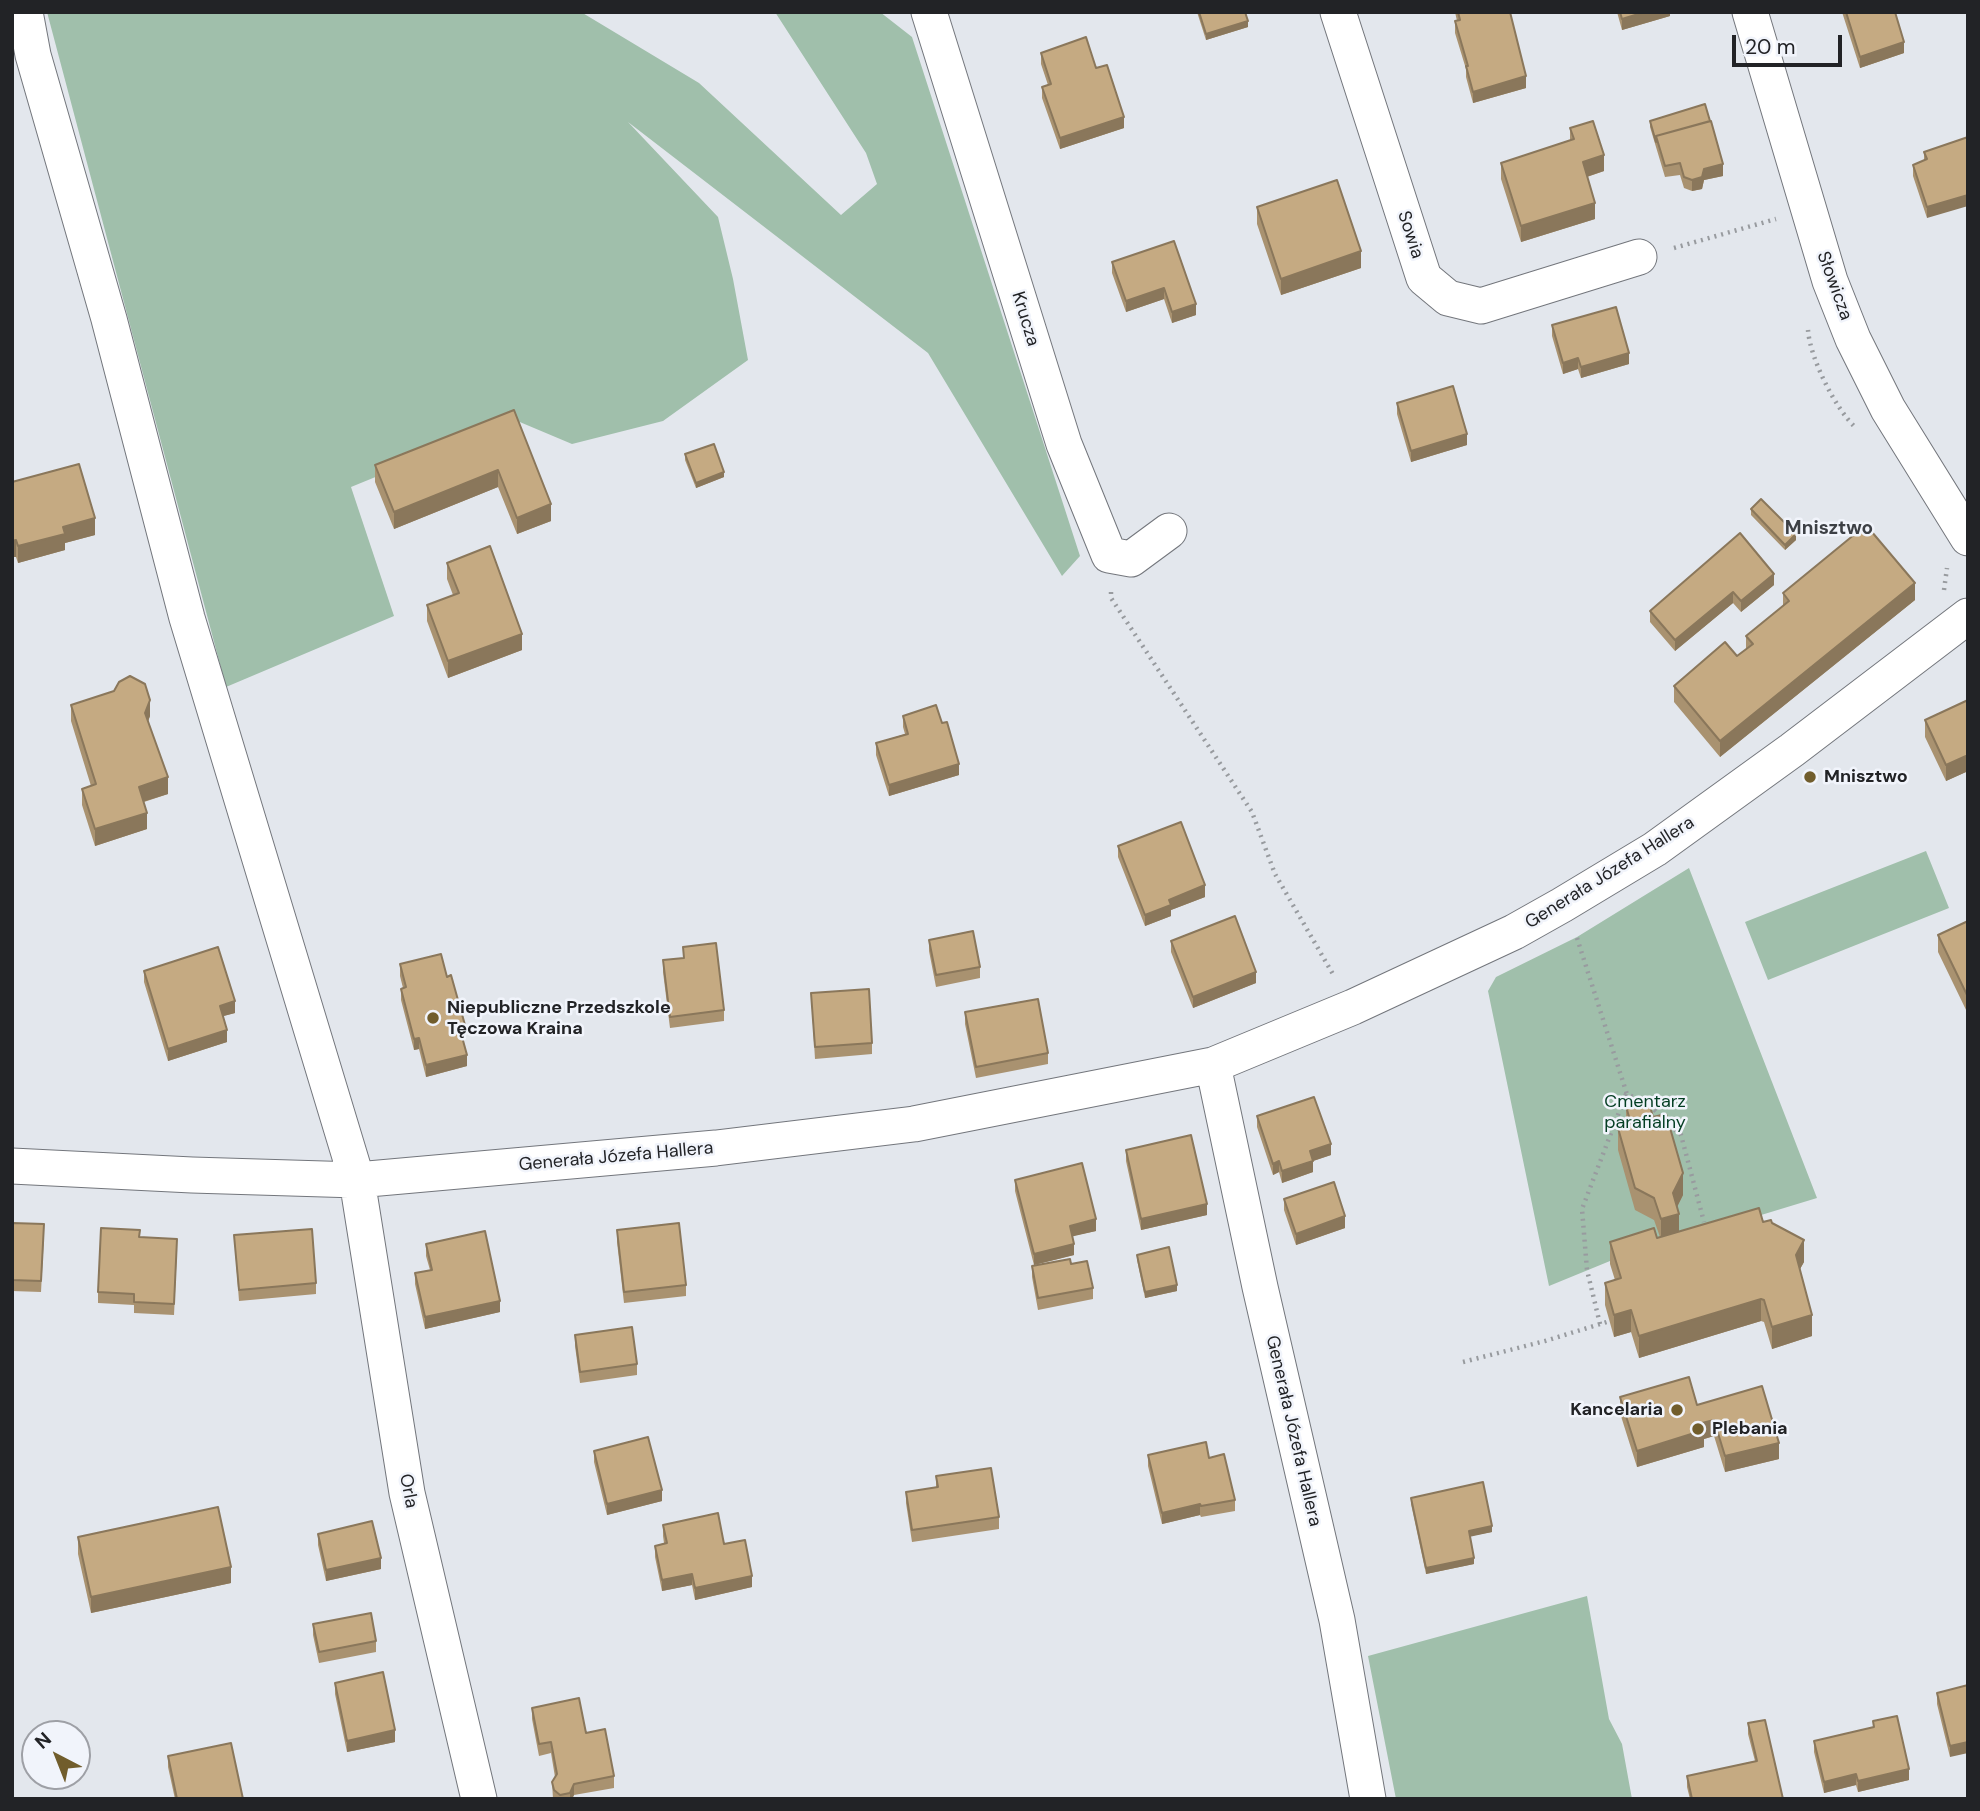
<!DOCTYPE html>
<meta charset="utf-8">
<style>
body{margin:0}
#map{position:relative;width:1980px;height:1811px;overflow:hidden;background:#e3e7ed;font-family:"DM Sans",sans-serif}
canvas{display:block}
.frame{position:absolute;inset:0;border:14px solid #222326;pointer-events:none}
.north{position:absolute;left:21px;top:1720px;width:70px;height:70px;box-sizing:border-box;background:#f1f4fb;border:2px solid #9ea0a6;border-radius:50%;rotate:318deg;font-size:19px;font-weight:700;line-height:28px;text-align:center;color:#222326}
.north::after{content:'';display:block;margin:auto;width:24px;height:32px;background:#715d2c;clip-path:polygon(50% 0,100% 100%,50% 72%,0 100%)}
.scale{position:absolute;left:1732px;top:35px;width:110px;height:32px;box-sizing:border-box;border:4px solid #222326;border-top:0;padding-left:9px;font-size:21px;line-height:24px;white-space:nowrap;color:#222326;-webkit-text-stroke:5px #f1f4fb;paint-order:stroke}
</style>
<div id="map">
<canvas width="1980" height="1811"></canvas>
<div class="frame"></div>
<div class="north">N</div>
<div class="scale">20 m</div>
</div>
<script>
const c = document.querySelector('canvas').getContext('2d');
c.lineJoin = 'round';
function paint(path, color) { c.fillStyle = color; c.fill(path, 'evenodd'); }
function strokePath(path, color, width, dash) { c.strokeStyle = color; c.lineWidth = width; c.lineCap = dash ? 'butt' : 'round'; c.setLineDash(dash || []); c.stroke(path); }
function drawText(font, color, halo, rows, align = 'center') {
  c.font = font + ' "DM Sans",sans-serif'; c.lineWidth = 5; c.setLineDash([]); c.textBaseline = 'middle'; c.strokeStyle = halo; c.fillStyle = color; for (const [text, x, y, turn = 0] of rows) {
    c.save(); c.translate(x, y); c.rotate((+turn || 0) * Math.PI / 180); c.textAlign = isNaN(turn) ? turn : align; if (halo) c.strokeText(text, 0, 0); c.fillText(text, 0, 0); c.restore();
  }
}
paint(new Path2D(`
 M47 12H581L699 83 841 215 877 184 866 153 775 12H880L912 37 1080 556 1062 576 928 353 628 122 718 217 733 279 748 360 663 421 572 444 515 420 351 487 394 616 226 687Z
 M1926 851 1949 908 1768 980 1745 922Z
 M1689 868 1817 1198 1610 1261 1549 1286 1488 991 1496 977 1577 937Z
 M1587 1596 1609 1719 1622 1744 1632 1799H1396L1368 1656Z`), '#a0bfab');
const minor = new Path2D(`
 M25 12 33 55 109 319 187 618 357 1180 407 1493 479 1799
 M929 12 1064 444 1109 555 1131 559 1169 531
 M1338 12 1424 278 1448 298 1481 306 1639 257
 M1750 12 1830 281 1853 339 1888 409 1968 538
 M1213 1065 1260 1287 1337 1620 1368 1799
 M12 1166 192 1175 357 1180 716 1148 914 1124 1213 1065 1353 1007 1514 932 1562 905 1655 849 1792 750 1968 616`);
strokePath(minor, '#73767c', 37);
strokePath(new Path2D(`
 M1674 248 1776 219
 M1808 330C1810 358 1835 408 1855 427
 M1944 590 1947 568
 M1111 592V598L1252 812 1275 874 1334 976
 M1577 938 1632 1110
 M1600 1324 1587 1270 1582 1209 1626 1094 1646 1102 1681 1135 1704 1222
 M1463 1362 1545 1341 1610 1321`), '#989b9f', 4.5, [2, 5]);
strokePath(minor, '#fff', 35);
paint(new Path2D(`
 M1197 12H1245L1248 27 1206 40Z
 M1455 12H1510L1526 88 1473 103 1466 77V69L1455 33V21H1457Z
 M1617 12H1670V16L1622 30Z
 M1842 12H1895L1904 53 1860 68Z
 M1041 53 1096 68 1124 128 1060 149 1042 98V87L1048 85 1041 64Z
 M1650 121 1723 176 1704 180 1702 189 1692 191 1684 188 1680 175 1665 177 1650 127Z
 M1570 128 1604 171 1587 177 1595 219 1521 242 1501 179V163L1570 140Z
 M1968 137 1927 218 1913 176V165L1924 161V152Z
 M1257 207 1361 268 1281 295 1257 224Z
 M1112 262 1196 304V315L1172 323 1164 299 1126 312 1112 273Z
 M1552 325 1629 364 1581 378 1578 369 1563 374 1552 336Z
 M1397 403 1467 445 1411 462 1397 414Z
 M514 410 551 521 517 534 498 487 394 529 375 482V465Z
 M685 454 724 477 696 488 685 460Z
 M12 482 95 535 65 543V550L18 563 16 557H12Z
 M1751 509 1796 540 1785 550 1751 515Z
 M1740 533 1774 585 1741 612 1733 603 1675 651 1650 622V611Z
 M447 563 522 650 448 678 427 621V605L453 595 447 579Z
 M1783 593 1915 600 1720 757 1674 702V686L1737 656 1746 650V636L1783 606Z
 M1968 700V775L1966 772 1946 781 1925 737V720Z
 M71 705 150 716 148 721 168 794 144 802 147 829 95 846 82 805V789L91 786 71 721Z
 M903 716 942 723 959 775 889 796 876 755V743L905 734 903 727Z
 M1118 846 1205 897 1171 910V916L1145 926 1118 857Z
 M1968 921V1014L1938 952V935Z
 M929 940 980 967V978L936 987 929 951Z
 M1171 941 1256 983 1193 1008 1171 952Z
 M683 947 724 1010V1021L670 1028 663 972V960L683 958Z
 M400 964 447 977 465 1036 462 1037 467 1066 426 1077 419 1049 414 1050 401 1000V989L403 988 400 976Z
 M144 971 235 1013 223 1016 227 1042 168 1061 144 982Z
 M811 993 872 1043V1054L815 1059Z
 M965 1012 1048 1053V1064L976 1078 965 1024Z
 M1626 1106 1653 1117 1683 1195 1677 1207 1679 1232 1763 1222 1772 1223 1804 1262 1800 1269 1812 1336 1772 1349 1764 1322 1761 1321 1639 1358 1631 1332 1614 1337 1605 1305V1283L1615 1280 1610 1264V1242L1660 1237 1654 1220 1635 1210 1618 1150V1128L1626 1126Z
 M1257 1116 1331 1155 1313 1161V1172L1282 1183 1279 1172 1273 1175 1257 1127Z
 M1126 1150 1207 1215 1141 1230 1126 1161Z
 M1015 1180 1096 1231 1072 1236 1074 1255 1034 1265 1015 1191Z
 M1284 1199 1345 1228 1296 1245 1284 1210Z
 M12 1223 44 1236 41 1292 12 1291Z
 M617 1230 686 1285V1296L624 1303 617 1242Z
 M234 1235 316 1283V1294L239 1301Z
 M140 1237 177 1250 174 1315 134 1313V1305L98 1303V1292Z
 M426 1244 500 1312 425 1329 415 1284V1273L430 1270 426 1256Z
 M1137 1255 1177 1291 1145 1298 1137 1260Z
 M1071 1264 1093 1288V1299L1038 1310 1032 1277V1266Z
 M575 1335 637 1364V1375L580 1383 575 1346Z
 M1620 1397 1697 1405 1779 1459 1725 1472 1714 1436 1704 1439V1447L1637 1467 1620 1413Z
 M594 1451 662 1501 607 1515 594 1462Z
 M1148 1455 1209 1458 1235 1500V1511L1201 1517 1200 1515 1162 1524 1148 1466Z
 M936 1476 999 1517V1529L912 1542 906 1503V1492L936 1487Z
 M1411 1498 1492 1532 1470 1536 1474 1564 1426 1574 1411 1504Z
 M663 1525 724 1544 752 1587 695 1600 692 1585 662 1591 655 1557V1546L664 1543 663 1536Z
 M318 1534 381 1569 326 1581 318 1545Z
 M78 1537 231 1583 91 1613 78 1554Z
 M313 1624 376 1641V1652L319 1663 313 1635Z
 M335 1683 395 1742 347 1752 335 1694Z
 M1968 1685 1950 1757 1937 1704V1693Z
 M532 1708 586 1733 614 1776V1788L574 1795 572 1799H553L552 1782 555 1777 551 1753 539 1756 532 1719Z
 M1873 1721 1909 1780 1858 1792 1856 1785 1824 1793 1814 1752V1741L1873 1727Z
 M1748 1723 1783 1799H1690L1687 1787V1776L1755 1761 1748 1734Z
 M168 1756 243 1799H175L168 1767Z`), '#a99270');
paint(new Path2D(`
 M1645 12H1670V16L1622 30V19Z
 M1248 21V27L1206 40V34Z
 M1904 42V53L1860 68V57Z
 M1526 76V88L1473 103V92Z
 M1124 117V128L1060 149V138Z
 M1604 155V171L1583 178V162Z
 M1723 164V176L1704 180 1702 189 1692 191V180L1704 169Z
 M1968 195V206L1927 218V207Z
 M1595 203V219L1521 242V226Z
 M1361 251V268L1281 295V279Z
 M1164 288V299L1126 312V301Z
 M1196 304V315L1172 323V312Z
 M1629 353V364L1581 378V367Z
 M1578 358V369L1563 374V363Z
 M1467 434V445L1411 462V451Z
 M498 470V487L394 529V512Z
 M724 472V477L696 488V483Z
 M551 504V521L517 534V518Z
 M95 518V535L65 543V550L18 563V546L63 527Z
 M1796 534V540L1785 550V545Z
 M16 540V557H12V541Z
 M1774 574V585L1741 612V601Z
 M1915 583V600L1720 757V741Z
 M1733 592V603L1675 651V640Z
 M522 634V650L448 678V661Z
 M150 700V716L145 730V713Z
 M1966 756V772L1946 781V765Z
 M959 764V775L889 796V785Z
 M168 777V794L139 803V787Z
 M147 813V829L95 846V829Z
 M1205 885V897L1171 910V916L1145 926V915L1169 900Z
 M1256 972V983L1193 1008V997Z
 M235 1001V1013L220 1017V1006Z
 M465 1025V1036L459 1037V1026Z
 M227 1030V1042L168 1061V1049Z
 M419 1038V1049L414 1050V1039Z
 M467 1055V1066L426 1077V1065Z
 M1331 1144V1155L1313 1161V1172L1282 1183V1171L1310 1151Z
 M1279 1161V1172L1273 1175V1164Z
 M1683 1173V1195L1673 1215V1193Z
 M1207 1204V1215L1141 1230V1219Z
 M1679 1214V1235L1661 1241V1219Z
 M1345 1216V1228L1296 1245V1234Z
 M1096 1219V1231L1070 1237V1226Z
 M1804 1240V1262L1796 1276V1255Z
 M1074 1244V1255L1034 1265V1254Z
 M1177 1285V1291L1145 1298V1292Z
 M1761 1299V1321L1639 1358V1336Z
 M500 1301V1312L425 1329V1317Z
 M1631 1310V1332L1614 1337V1315Z
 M1812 1315V1336L1772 1349V1327Z
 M1714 1420V1436L1704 1439V1447L1637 1467V1451L1702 1423Z
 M1779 1443V1459L1725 1472V1456Z
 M662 1490V1501L607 1515V1504Z
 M1200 1504V1515L1162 1524V1513Z
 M1492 1526V1532L1469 1537V1531Z
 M381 1558V1569L326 1581V1570Z
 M1474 1558V1564L1426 1574V1568Z
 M231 1567V1583L91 1613V1597Z
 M692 1574V1585L662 1591V1580Z
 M752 1576V1587L695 1600V1588Z
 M395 1730V1742L347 1752V1741Z
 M1968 1742V1753L1950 1757V1746Z
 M1909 1769V1780L1858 1792V1781Z
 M1856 1774V1785L1824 1793V1782Z
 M574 1784V1795L572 1799H570V1793Z`), '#8a775b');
const building = new Path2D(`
 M1199 12H1245L1248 21 1206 34Z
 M1458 12H1510L1526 76 1473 92 1466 66H1468L1455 21 1460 20Z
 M1620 12H1645L1622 19Z
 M1846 12H1895L1904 42 1860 57Z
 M1086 37 1096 68 1107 65 1124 117 1060 138 1042 87 1051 84 1041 53Z
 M1705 104 1710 121 1656 136V142L1650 121Z
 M1593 121 1604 155 1583 162 1595 203 1521 226 1501 163 1574 139 1570 128Z
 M1711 121 1723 164 1704 169 1702 177 1692 180 1684 177 1680 163 1665 166 1656 136Z
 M1968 137V195L1927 207 1913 165 1927 159 1924 152Z
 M1337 180 1361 251 1281 279 1257 207Z
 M1174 241 1196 304 1172 312 1164 288 1126 301 1112 262Z
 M1616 307 1629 353 1581 367 1578 358 1563 363 1552 325Z
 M1453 386 1467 434 1411 451 1397 403Z
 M514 410 551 504 517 518 498 470 394 512 375 465Z
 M714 444 724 472 696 483 685 454Z
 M79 464 95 518 63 527 65 534 18 546 16 540 12 541V482Z
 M1761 499 1796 534 1785 545 1751 509Z
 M1866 525 1915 583 1720 741 1674 686 1725 642 1737 656 1753 644 1746 636 1789 601 1783 593Z
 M1740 533 1774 574 1741 601 1733 592 1675 640 1650 611Z
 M490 546 522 634 448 661 427 605 459 593 447 563Z
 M130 676 145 684 150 700 145 713 168 777 139 787 147 813 95 829 82 789 96 784 71 705 114 691 119 682Z
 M1968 700V758L1966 756 1946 765 1925 720Z
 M936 705 942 723 947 722 959 764 889 785 876 743 908 734 903 716Z
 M1181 822 1205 885 1169 900 1171 905 1145 915 1118 846Z
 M1235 916 1256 972 1193 997 1171 941Z
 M1968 921V997L1938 935Z
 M973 931 980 967 936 975 929 940Z
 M716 943 724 1010 670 1017 663 960 684 958 683 947Z
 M218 947 235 1001 220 1006 227 1030 168 1049 144 971Z
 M441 954 447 977 451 975 465 1025 459 1026 467 1055 426 1065 419 1038 414 1039 401 989 406 987 400 964Z
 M869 989 872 1043 815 1047 811 993Z
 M1038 999 1048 1053 976 1067 965 1012Z
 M1314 1097 1331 1144 1310 1151 1313 1161 1282 1171 1279 1161 1273 1164 1257 1116Z
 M1648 1099 1653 1117 1666 1114 1683 1173 1673 1193 1679 1214 1661 1219 1654 1198 1635 1188 1618 1128 1631 1124 1626 1106Z
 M1191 1135 1207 1204 1141 1219 1126 1150Z
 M1082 1163 1096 1219 1070 1226 1074 1244 1034 1254 1015 1180Z
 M1334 1182 1345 1216 1296 1234 1284 1199Z
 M1759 1208 1763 1222 1771 1220 1772 1223 1804 1240 1796 1255 1812 1315 1772 1327 1764 1300 1761 1299 1639 1336 1631 1310 1614 1315 1605 1283 1621 1278 1610 1242 1654 1228 1657 1238Z
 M12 1223 44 1224 41 1281 12 1280Z
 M679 1223 686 1285 624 1292 617 1230Z
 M101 1228 140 1230 139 1237 177 1239 174 1304 134 1302V1294L98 1292Z
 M312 1229 316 1283 239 1290 234 1235Z
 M485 1231 500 1301 425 1317 415 1273 432 1270 426 1244Z
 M1169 1247 1177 1285 1145 1292 1137 1255Z
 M1070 1259 1071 1264 1087 1261 1093 1288 1038 1298 1032 1266Z
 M632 1327 637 1364 580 1372 575 1335Z
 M1689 1377 1697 1405 1762 1386 1779 1443 1725 1456 1714 1420 1702 1423 1704 1430 1637 1451 1620 1397Z
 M648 1437 662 1490 607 1504 594 1451Z
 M1206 1442 1209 1458 1224 1454 1235 1500 1201 1506 1200 1504 1162 1513 1148 1455Z
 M991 1468 999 1517 912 1530 906 1492 938 1487 936 1476Z
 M1483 1482 1492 1526 1469 1531 1474 1558 1426 1568 1411 1498Z
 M218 1507 231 1567 91 1597 78 1537Z
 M718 1513 724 1544 745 1540 752 1576 695 1588 692 1574 662 1580 655 1546 667 1543 663 1525Z
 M372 1521 381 1558 326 1570 318 1534Z
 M371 1613 376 1641 319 1652 313 1624Z
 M383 1672 395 1730 347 1741 335 1683Z
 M1968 1685V1742L1950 1746 1937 1693Z
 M579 1698 586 1733 605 1729 614 1776 574 1784 570 1793 560 1795 554 1790 552 1782 557 1774 551 1742 539 1744 532 1708Z
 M1897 1716 1909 1769 1858 1781 1856 1774 1824 1782 1814 1741 1874 1727 1873 1721Z
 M1765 1720 1783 1799H1692L1687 1776 1757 1761 1748 1723Z
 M231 1743 243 1799H177L168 1756Z`);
paint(building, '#c5aa82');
strokePath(building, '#8a775b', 2);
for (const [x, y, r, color] of [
 [1810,777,7,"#715d2c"],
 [433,1018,7,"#715d2c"],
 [1677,1410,7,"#715d2c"],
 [1698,1429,7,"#715d2c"]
]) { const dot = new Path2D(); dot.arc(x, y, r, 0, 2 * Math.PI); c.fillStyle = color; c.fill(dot); strokePath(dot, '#f1f4fb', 2.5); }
drawText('18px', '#222326', '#f1f4fb', [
 ["Sowia",1410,235,72],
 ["Słowicza",1834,286,70],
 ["Krucza",1025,319,73],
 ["Generała Józefa Hallera",1610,873,-32],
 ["Generała Józefa Hallera",616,1157,-5],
 ["Generała Józefa Hallera",1293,1431,77],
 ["Orla",408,1491,79]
]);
drawText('bold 18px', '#222326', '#f1f4fb', [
 ["Mnisztwo",1824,777],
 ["Niepubliczne Przedszkole",447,1008],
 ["Tęczowa Kraina",447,1029],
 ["Kancelaria",1663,1410,"right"],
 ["Plebania",1712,1429]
], 'left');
drawText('18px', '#033d22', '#f1f4fb', [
 ["Cmentarz",1645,1102],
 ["parafialny",1645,1123]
]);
drawText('bold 19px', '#3d4045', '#f1f4fb', [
 ["Mnisztwo",1829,529]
]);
</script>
